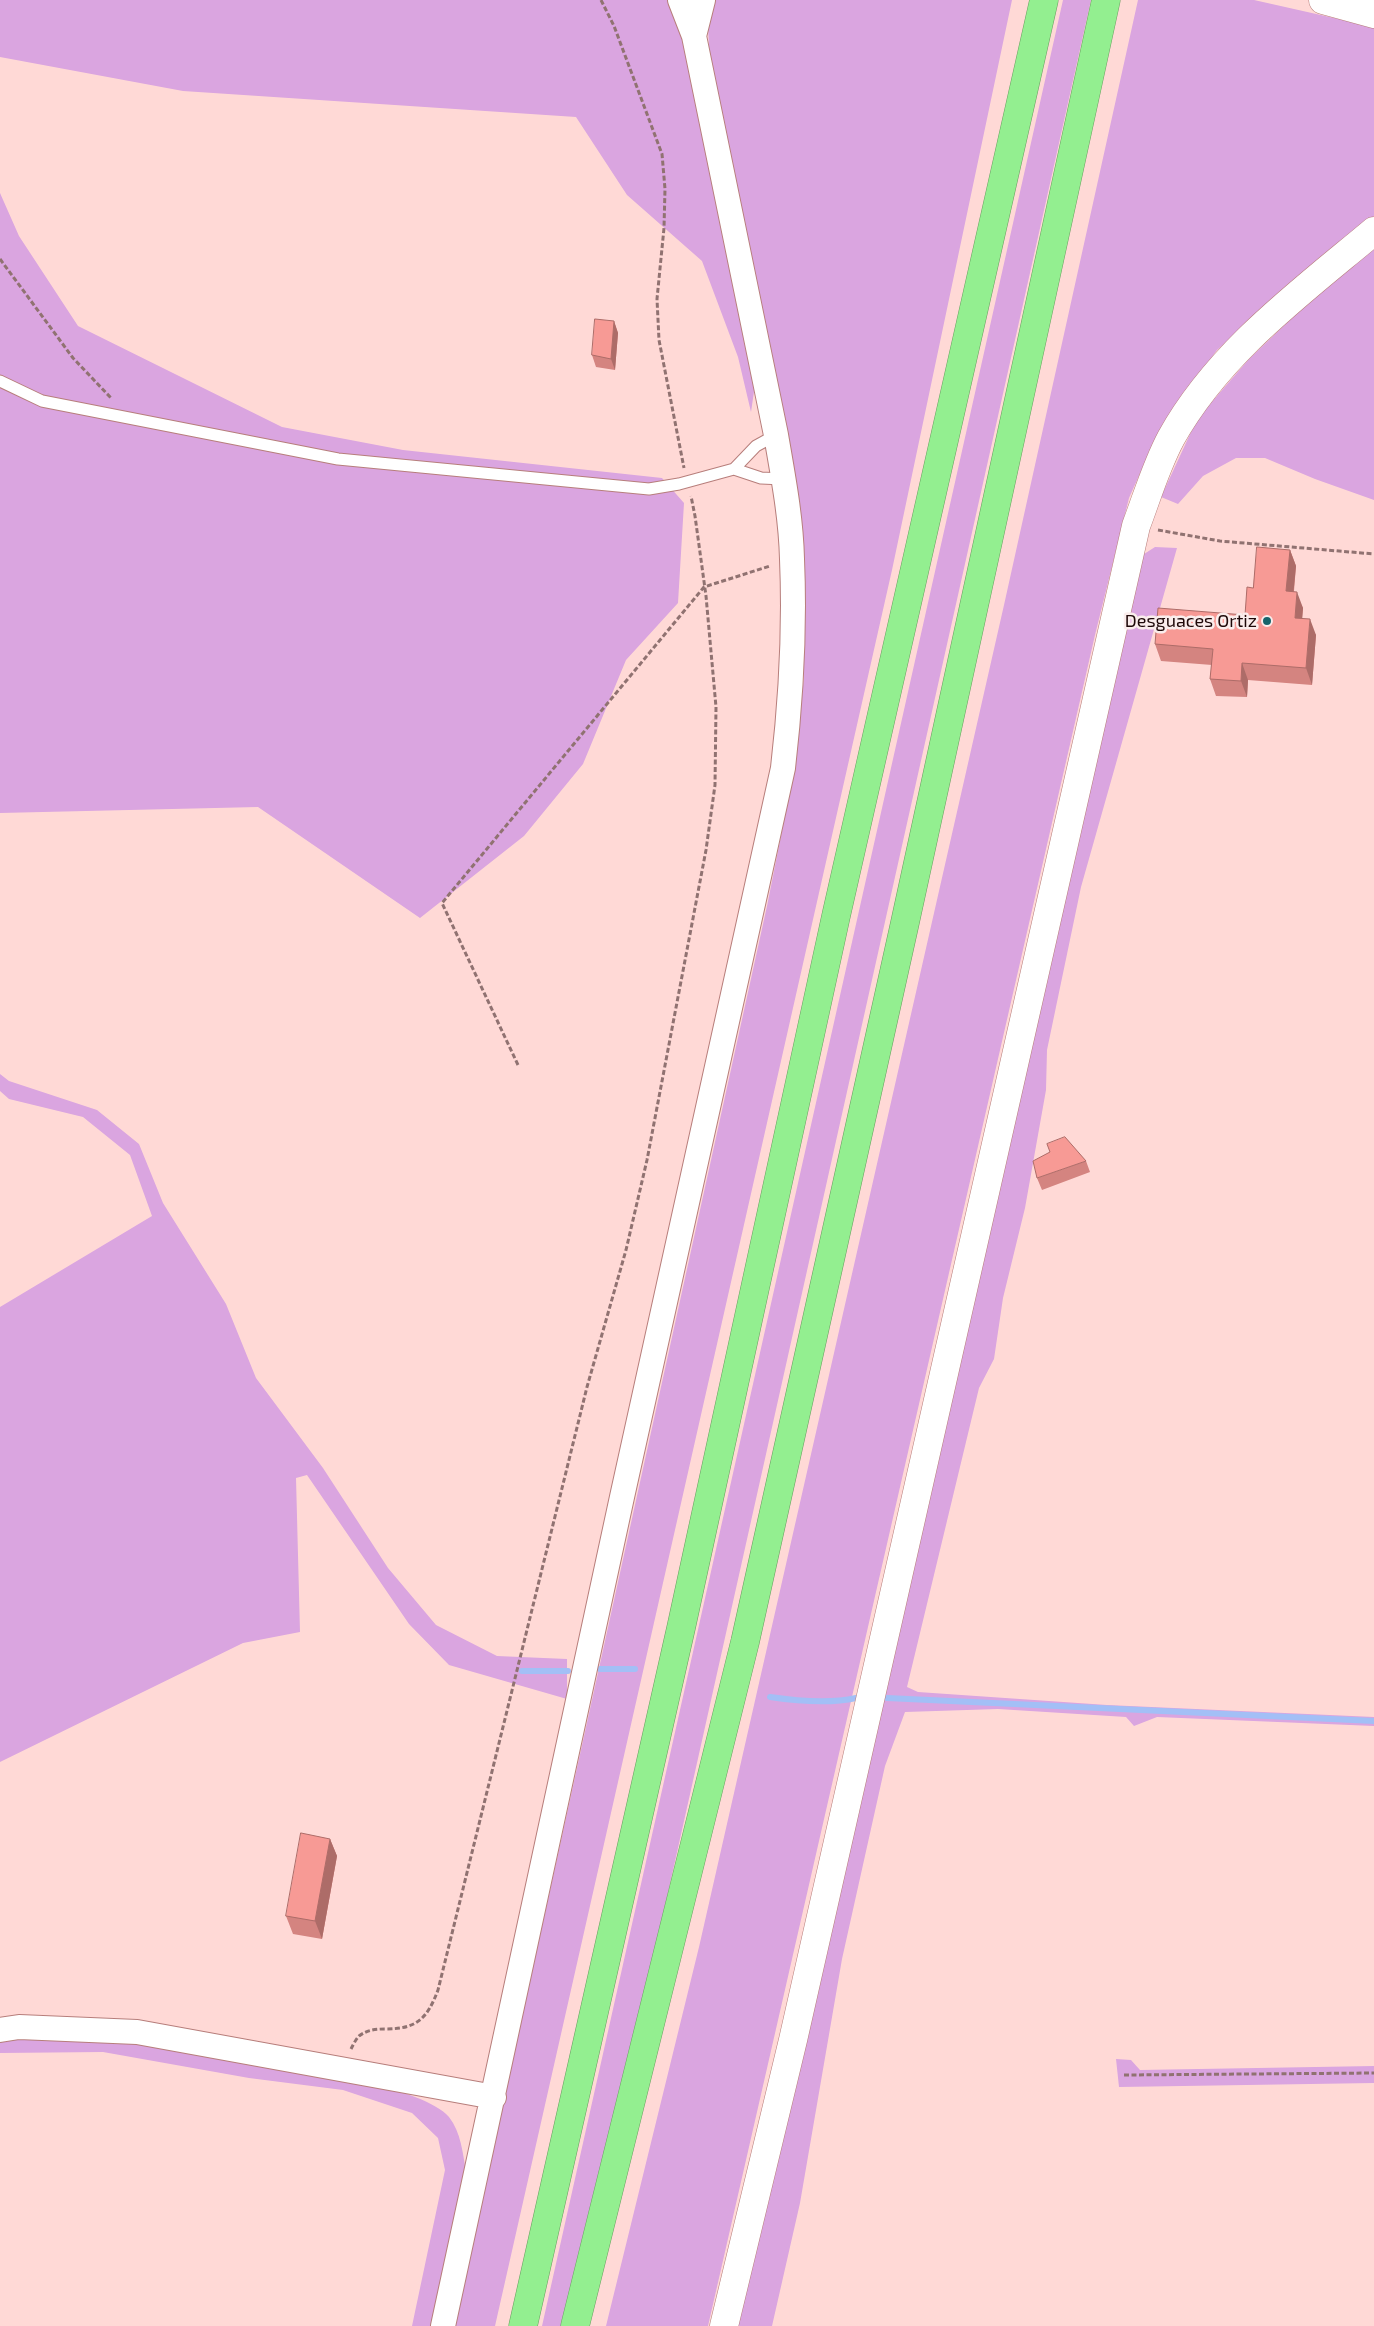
<!DOCTYPE html>
<style>
body{margin:0}
canvas{display:block;background:#ffd9d6}
</style>
<canvas width="1374" height="2326"></canvas>
<script>
const c = document.querySelector('canvas').getContext('2d');
c.lineJoin = 'round';
function paint(path, color) { c.fillStyle = color; c.fill(path, 'evenodd'); }
function strokePath(path, color, width, dash) { c.strokeStyle = color; c.lineWidth = width; c.lineCap = dash ? 'butt' : 'round'; c.setLineDash(dash || []); c.stroke(path); }
function drawText(font, color, halo, rows, align = 'center') {
  c.font = font + ' "Exo 2",sans-serif'; c.lineWidth = 5; c.setLineDash([]); c.textBaseline = 'middle'; c.strokeStyle = halo; c.fillStyle = color; for (const [text, x, y, turn = 0] of rows) {
    c.save(); c.translate(x, y); c.rotate((+turn || 0) * Math.PI / 180); c.textAlign = isNaN(turn) ? turn : align; if (halo) c.strokeText(text, 0, 0); c.fillText(text, 0, 0); c.restore();
  }
}
paint(new Path2D(`
 M0 0H674L688 46 701 131 755 385 751 412 738 357 702 261 627 195 576 117 183 91 0 57Z
 M715 0H1012L892 570 495 2326H454L767 906 791 786 804 678 803 575 710 68 708 27Z
 M1063 0H1091L663 1915 564 2326H542Z
 M1138 0H1254L1374 27V216L1217 350 1159 431 1129 498 1095 635 708 2326H606L699 1947 1004 605Z
 M0 193 19 236 78 326 282 427 403 450 662 478 684 503 678 603 626 660 583 764 524 836 420 918 258 807 0 813Z
 M1374 246V500L1315 479 1265 458H1236L1203 476 1178 504 1161 497 1197 419 1249 359 1334 278Z
 M1155 547 1177 548 1081 887 1047 1050 1046 1090 1025 1208 1003 1298 994 1359 979 1388 907 1687 918 1692 1107 1705 1374 1717V1726L1157 1717 1134 1726 1126 1717 998 1709 905 1712 885 1766 842 1959 800 2203 772 2326H738L1141 556Z
 M0 1074 9 1081 97 1110 139 1144 163 1203 226 1304 256 1378 323 1468 388 1568 436 1625 497 1656 567 1659V1699L449 1665 409 1624 307 1475 296 1478 300 1632 243 1643 0 1762V1307L152 1216 130 1155 83 1117 9 1099 0 1091Z
 M25 2039 123 2042 378 2085C396 2090 437 2102 449 2117 461 2132 463 2154 466 2172L432 2326H412L445 2170 438 2138 412 2113 343 2090 249 2078 103 2052 0 2053V2040Z
 M1116 2059 1131 2060 1140 2070 1374 2066V2083L1119 2087Z`), '#daa5e0');
strokePath(new Path2D(`
 M600 1669H635
 M522 1671H568
 M770 1697C797 1701 829 1704 856 1698
 M887 1698 1374 1721`), '#a3bff6', 6);
const service = new Path2D(`
 M0 381 42 401 338 459 649 489 679 484 734 469 756 446 776 435
 M734 469 761 478 783 479`);
const minor = new Path2D(`
 M694 36 703 0
 M0 2030 19 2027 137 2032 494 2097
 M443 2326 622 1497 783 768C791 699 795 629 792 559 791 517 783 476 776 435L694 36 680 0`);
const tertiary = new Path2D(`
 M1323 0 1374 14
 M724 2326 793 2040 1136 526C1147 497 1156 466 1171 438 1219 352 1300 293 1374 231`);
const motorway = new Path2D(`
 M523 2326 681 1628 836 916 1044 0
 M575 2326 745 1642 904 927 1106 0`);
strokePath(service, '#b77e7b', 13);
strokePath(minor, '#b77e7b', 26);
strokePath(tertiary, '#b77e7b', 29);
strokePath(motorway, '#6a9e61', 29);
strokePath(new Path2D(`
 M601 0 614 26 662 154 665 189 664 228 657 299 659 340 684 468
 M0 259 73 358 112 399
 M1158 530 1220 541 1374 554
 M518 1065 442 903 704 587 770 566
 M351 2049C353 2045 356 2039 359 2036 367 2030 375 2029 385 2029 417 2029 427 2019 438 1990L587 1387 626 1250 647 1160 706 850 715 785 716 707 706 596 695 516 691 496
 M1124 2075 1374 2073`), '#907271', 3, [5, 2.5]);
strokePath(service, '#fff', 11);
strokePath(minor, '#fff', 24);
strokePath(tertiary, '#fff', 28);
strokePath(motorway, '#93ef90', 28);
paint(new Path2D(`
 M614 321 618 333 615 370 596 367 592 355Z
 M1290 550 1296 566 1294 591 1303 608 1302 618 1316 635 1312 685 1248 680 1247 697 1216 696 1210 679 1212 665 1161 661 1155 644 1245 615 1253 588Z
 M1086 1161 1090 1172 1042 1190 1037 1178Z
 M330 1839 337 1856 322 1939 293 1934 286 1916Z`), '#d48480');
paint(new Path2D(`
 M614 321 618 333 615 370 611 359Z
 M1290 550 1296 566 1292 607 1286 591Z
 M1297 592 1303 608 1301 635 1295 618Z
 M1310 619 1316 635 1312 685 1306 668Z
 M1242 663 1248 680 1247 697 1241 681Z
 M330 1839 337 1856 322 1939 315 1921Z`), '#ad6c68');
const building = new Path2D(`
 M595 319 614 321 611 359 592 355Z
 M1257 547 1290 550 1286 591 1297 592 1295 618 1310 619 1306 668 1242 663 1241 681 1210 679 1213 649 1155 644 1158 608 1245 615 1247 587 1253 588Z
 M1065 1137 1086 1161 1037 1178 1033 1161 1050 1152 1047 1144Z
 M301 1833 330 1839 315 1921 286 1916Z`);
paint(building, '#f79a95');
strokePath(building, '#ad6c68', 1);
for (const [x, y, r, color] of [
 [1267,621,5,"#16646b"]
]) { const dot = new Path2D(); dot.arc(x, y, r, 0, 2 * Math.PI); c.fillStyle = color; c.fill(dot); strokePath(dot, '#faedec', 2); }
drawText('18px', '#1e0909', '#faedec', [
 ["Desguaces Ortiz",1257,621]
], 'right');
</script>
